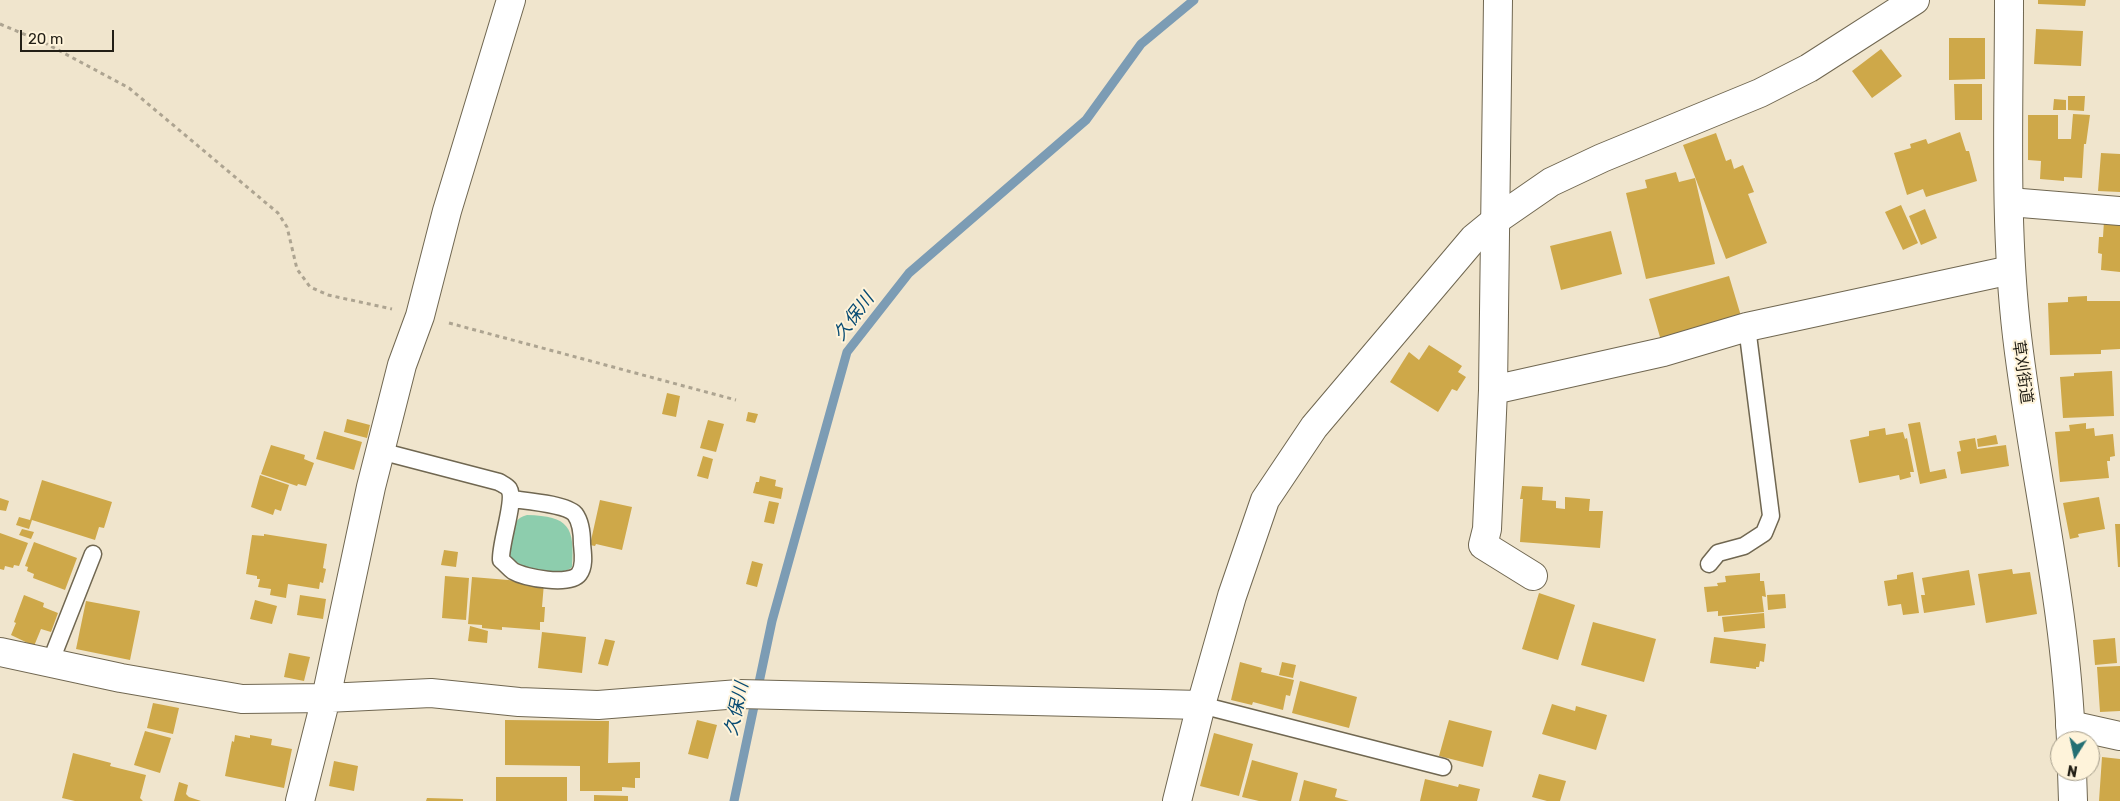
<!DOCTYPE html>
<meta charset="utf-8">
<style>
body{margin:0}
#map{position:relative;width:2120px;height:801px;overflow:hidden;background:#f0e5cd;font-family:Rubik,sans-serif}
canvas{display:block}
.north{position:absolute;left:2050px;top:731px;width:50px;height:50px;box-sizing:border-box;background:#fef3da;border:1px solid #a69e8c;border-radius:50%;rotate:190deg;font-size:14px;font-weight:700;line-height:20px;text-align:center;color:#231f16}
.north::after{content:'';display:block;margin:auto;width:18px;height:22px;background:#246f73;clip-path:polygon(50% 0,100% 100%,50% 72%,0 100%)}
.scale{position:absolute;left:20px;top:30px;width:94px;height:22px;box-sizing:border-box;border:2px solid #231f16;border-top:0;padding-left:6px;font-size:15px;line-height:18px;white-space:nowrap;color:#231f16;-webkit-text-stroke:4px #fef3da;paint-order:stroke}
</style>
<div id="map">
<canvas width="2120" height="801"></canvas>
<div class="north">N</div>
<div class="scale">20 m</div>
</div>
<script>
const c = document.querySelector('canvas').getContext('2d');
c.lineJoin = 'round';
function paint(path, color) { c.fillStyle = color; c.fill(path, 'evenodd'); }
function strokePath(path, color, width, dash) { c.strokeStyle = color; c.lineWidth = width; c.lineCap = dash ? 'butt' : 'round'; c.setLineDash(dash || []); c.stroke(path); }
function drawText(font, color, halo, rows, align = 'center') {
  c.font = font + ' Rubik,"Noto Sans JP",sans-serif'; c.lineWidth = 4; c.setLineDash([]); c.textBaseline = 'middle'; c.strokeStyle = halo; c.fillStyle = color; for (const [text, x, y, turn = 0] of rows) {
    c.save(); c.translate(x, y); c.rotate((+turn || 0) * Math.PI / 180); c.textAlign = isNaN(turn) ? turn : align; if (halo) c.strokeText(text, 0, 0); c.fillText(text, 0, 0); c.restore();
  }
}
paint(new Path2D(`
 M527 515C569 516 575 527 572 567 561 578 516 570 509 554 507 548 510 540 511 534 514 524 516 518 527 515Z`), '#8dcdad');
strokePath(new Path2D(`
 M734 801 772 621 847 352 909 273 1086 120 1141 44 1194 0`), '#7c9cb4', 9);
paint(new Path2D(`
 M2038 0H2086L2085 6 2038 4Z
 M2036 29 2083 31 2081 66 2034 64Z
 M1949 38H1985V79L1949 80Z
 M1881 49 1902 76 1872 98 1852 71Z
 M1954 84H1982V120H1955Z
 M2068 96H2085L2084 111 2068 110Z
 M2054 99 2066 100V110H2053Z
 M2073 114 2090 115 2086 144H2084L2082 178 2064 177V181L2040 179 2041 161 2028 160V115H2058V139H2071Z
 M1960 132 1966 151H1969L1977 181 1926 197 1923 189 1907 195 1894 153 1911 148 1910 144 1926 139 1928 144Z
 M1716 133 1726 161 1731 159 1734 169 1743 165 1754 192 1748 194 1767 243 1726 259 1683 145Z
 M2101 153 2120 154V192L2098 191Z
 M1676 172 1679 182 1695 178 1715 264 1646 279 1626 193 1647 188 1645 180Z
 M1901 205 1918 243 1903 250 1885 212Z
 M1925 209 1937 238 1921 245 1909 216Z
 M2104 221 2120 222V272L2101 270 2102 254 2098 253 2099 237H2103Z
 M1611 231 1622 274 1561 290 1550 246Z
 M1729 276 1741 316 1662 344 1649 299Z
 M2087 296V301H2120V349L2101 350V354L2050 355 2048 303 2068 302V297Z
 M1429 345 1462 366 1458 372 1466 377 1457 391 1452 389 1438 412 1390 382 1409 352 1419 360Z
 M2112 371 2114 416 2063 418 2060 377 2074 376V373Z
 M667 393 680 396 676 417 662 414Z
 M748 412 758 414 755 423 746 421Z
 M347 419 370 425 367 438 344 432Z
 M708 420 724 424 716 452 700 448Z
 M1920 422 1930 472 1945 469 1947 478 1920 484 1908 424Z
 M2086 423V429L2094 428 2095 436 2113 434 2115 456 2110 457V461H2107L2109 478 2060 482 2055 432 2070 431 2069 425Z
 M1885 428 1886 435 1903 432 1905 439 1907 438 1914 472H1910L1911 477 1900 480 1899 475 1859 483 1850 440 1869 436V431Z
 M324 431 362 442 354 470 316 459Z
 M1996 435 1998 444 1978 447 1977 439Z
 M1975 438 1977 449 2006 445 2009 466 1961 474 1957 452 1961 451 1959 441Z
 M271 445 305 455 304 459 314 463 306 486 298 484 297 486 261 474Z
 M703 456 713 459 708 479 697 476Z
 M260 475 289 485 281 511 275 509 273 515 251 507Z
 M760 476 776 480 775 486 783 488 781 499 753 493 756 482H759Z
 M42 480 112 502 104 528 99 527 95 540 32 520 29 529 16 525 19 517 30 520Z
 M1522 486 1543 487 1542 500 1556 501V508L1565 509V497L1590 499 1589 511H1603L1600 548 1520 542 1523 499H1520Z
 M2099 497 2105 529 2078 534 2079 537 2070 539 2063 503Z
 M0 498 9 501 6 511 0 510Z
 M600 500 632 507 622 550 596 544 595 546 590 545Z
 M769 501 779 503 774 524 764 522Z
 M2115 524H2120V567H2118Z
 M22 529 34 532 31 539 19 535Z
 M0 533 28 543 19 566 14 565 13 568 5 566 4 570 0 569Z
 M264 534 327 544 323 568 326 569 323 583 320 582 319 589 288 584 286 598 270 595 271 589 258 587 260 579H257V576L246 574 252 535 264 536Z
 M34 542 77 558 65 590 33 578 34 574 27 571 28 567 25 566Z
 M444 550 458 552 456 567 441 565Z
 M752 561 763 564 757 587 746 584Z
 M2012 569 2013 574 2030 572 2037 614 1986 623 1978 574Z
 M1969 570 1975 605 1924 613 1921 595H1925L1922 578Z
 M1913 572 1919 613 1903 615 1901 604 1888 606 1884 581 1897 579V575Z
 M1760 573V581H1764L1766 597 1762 596 1764 612 1718 616V611L1707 612 1704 587 1718 586 1717 583 1726 582 1725 576Z
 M445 576 469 578 466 620 442 618Z
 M472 577 544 583 542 607H545L544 622H540V630L502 627V630L482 628V622V625L468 624Z
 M1539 593 1575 605 1558 660 1522 649Z
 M1785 594 1786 608 1768 610 1767 595Z
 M24 595 44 603 43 607 58 613 51 632 41 629 34 646 11 635 16 623 14 622Z
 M300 595 326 599 323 619 297 615Z
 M255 600 277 606 272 624 250 619Z
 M86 601 140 611 130 660 76 649Z
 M1764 613 1765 628 1724 632 1722 617Z
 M1593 622 1656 639 1644 682 1581 665Z
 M470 626 488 631 487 643 468 641Z
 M542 632 586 637 582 673 538 668Z
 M1714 637 1766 644 1764 662 1760 661 1759 667H1756V669L1710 663Z
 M2115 638 2117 663 2095 665 2093 640Z
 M605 639 615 641 608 666 598 664Z
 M289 653 310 657 304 681 284 677Z
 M1240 662 1262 668 1261 672 1294 680 1290 696 1286 695 1283 710 1253 702 1252 705 1231 700Z
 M1282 662 1296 665 1293 678 1279 675Z
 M2120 666V711L2100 712 2097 667Z
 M1300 681 1357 697 1349 728 1292 713Z
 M153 703 179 708 173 734 147 728Z
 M1552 704 1575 711 1576 706 1607 715 1596 750 1542 734Z
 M505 720 609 721 608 763 640 762V778H635V788L622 787V791H580V766L505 765Z
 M697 720 717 725 708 759 688 754Z
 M1449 720 1492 731 1483 767 1439 756Z
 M145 731 171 738 160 773 134 765Z
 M1214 733 1253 744 1239 796 1200 786Z
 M235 735 250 738V735L272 739 271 745 292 749 284 788 225 776 232 741 234 742Z
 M73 753 111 763 110 766 146 775 140 798 143 801H75L62 798Z
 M2102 757 2120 759V801H2099Z
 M1252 760 1298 773 1291 801H1259L1242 797Z
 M334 761 358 766 354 791 329 786Z
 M1539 774 1566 781 1560 801H1547L1532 797Z
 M496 777H567V801H496Z
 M1425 779 1458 787 1459 784 1480 789 1477 801H1420Z
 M1304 780 1337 789 1335 797 1349 801H1299Z
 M179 782 188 785 186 794 189 797 201 801H174Z
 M594 795 628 796V801H594Z
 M427 798 463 799V801H426Z`), '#cea849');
const lane = new Path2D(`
 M380 451 499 482C502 484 507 486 509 489 516 500 500 543 501 560 505 563 509 568 513 571 525 578 570 586 579 574 585 566 583 554 582 544 582 535 581 522 575 514 566 504 526 501 512 499
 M1709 564 1718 553 1744 546 1764 533 1771 516 1747 327
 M50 663 93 554
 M1201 705 1443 767`);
const street = new Path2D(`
 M1498 0 1493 390 1487 529 1483 545 1533 576
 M2009 202 2120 211
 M1493 390 1663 352 1747 327 2011 270
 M0 652 121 678 242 699 326 698 431 693 519 702 598 705 739 694 1201 705
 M2070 725 2120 736
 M300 801 326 698 371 487 402 365 420 316 447 211 511 0`);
const secondary = new Path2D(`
 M2009 0C2009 112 2004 225 2017 336 2033 472 2066 604 2071 741
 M2072 771 2073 801
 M1177 801 1201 705 1232 596 1265 500 1314 427 1474 238 1496 220 1551 182 1602 158 1760 93 1809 68 1915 0`);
strokePath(lane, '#706751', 19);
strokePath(street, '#706751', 30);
strokePath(secondary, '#706751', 30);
strokePath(new Path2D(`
 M0 24 45 43 129 88 278 213 287 227 297 269 310 287 328 295 392 309
 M449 323 736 400`), '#ada491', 3, [4, 4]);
strokePath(lane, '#fff', 16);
strokePath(street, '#fff', 28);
strokePath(secondary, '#fff', 28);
drawText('16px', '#231f16', '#fef3da', [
 ["草刈街道",2022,372,82]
]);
drawText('italic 18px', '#084b73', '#fef3da', [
 ["久保川",854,317,-53],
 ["久保川",737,709,-78]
]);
</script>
